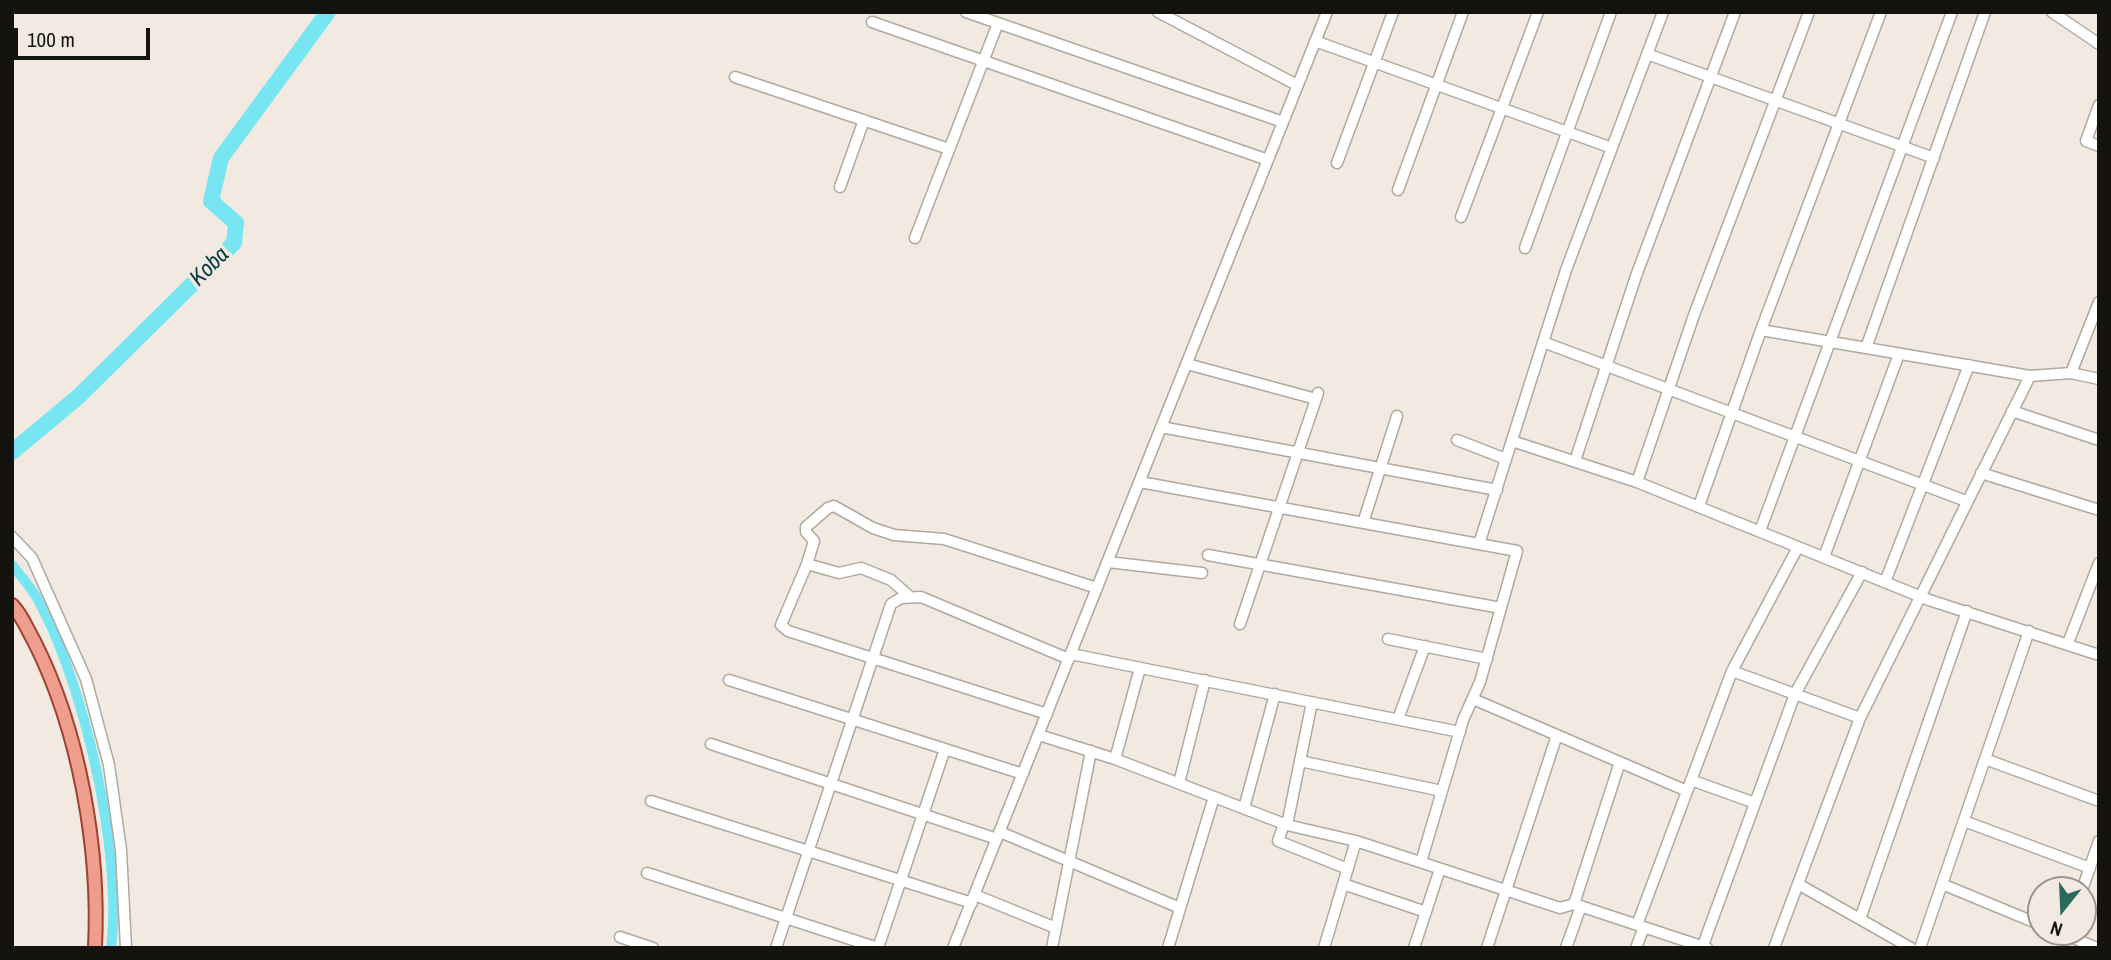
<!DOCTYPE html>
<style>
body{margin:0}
#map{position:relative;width:2111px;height:960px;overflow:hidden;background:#f2eae1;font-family:"Archivo Narrow",sans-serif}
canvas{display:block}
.frame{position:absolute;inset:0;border:14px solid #151310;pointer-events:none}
.north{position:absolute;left:2027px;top:876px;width:70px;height:70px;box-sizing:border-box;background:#f2eae1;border:2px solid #9a948d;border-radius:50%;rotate:198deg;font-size:19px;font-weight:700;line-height:28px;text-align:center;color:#151310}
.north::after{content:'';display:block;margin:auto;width:24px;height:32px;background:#286b5c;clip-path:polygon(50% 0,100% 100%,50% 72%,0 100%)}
.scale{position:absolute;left:14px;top:28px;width:136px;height:32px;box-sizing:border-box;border:4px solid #151310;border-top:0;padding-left:9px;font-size:21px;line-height:24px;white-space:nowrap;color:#151310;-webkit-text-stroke:5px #f2eae1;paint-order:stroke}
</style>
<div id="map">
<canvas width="2111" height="960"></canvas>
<div class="frame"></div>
<div class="north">N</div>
<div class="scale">100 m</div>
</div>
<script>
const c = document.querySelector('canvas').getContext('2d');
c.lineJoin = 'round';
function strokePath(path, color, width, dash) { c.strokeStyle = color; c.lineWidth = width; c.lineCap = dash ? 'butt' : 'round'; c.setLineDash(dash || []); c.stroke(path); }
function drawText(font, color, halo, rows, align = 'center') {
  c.font = font + ' "Archivo Narrow",sans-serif'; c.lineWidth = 7; c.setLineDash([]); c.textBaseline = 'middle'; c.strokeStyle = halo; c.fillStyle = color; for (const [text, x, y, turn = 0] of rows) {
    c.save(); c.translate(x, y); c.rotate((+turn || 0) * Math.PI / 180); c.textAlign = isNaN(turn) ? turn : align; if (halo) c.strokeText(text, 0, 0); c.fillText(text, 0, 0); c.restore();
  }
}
strokePath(new Path2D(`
 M12 565C21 576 31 587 38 600 84 683 123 853 111 948`), '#77e6f2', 10);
strokePath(new Path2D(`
 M12 452 78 397 234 243 236 223 211 201 221 158 328 12`), '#77e6f2', 16);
const minor = new Path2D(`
 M966 12 1283 122
 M1158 12 1297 85
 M2052 12 2099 44
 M872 22 1268 160
 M1315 41 1612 148
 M1647 54 1934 158
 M735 77 949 149
 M2099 105 2086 141 2099 146
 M1337 163 1393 12
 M840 187 864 120
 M1398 190 1463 12
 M1461 217 1538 12
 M915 238 998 23
 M1525 248 1611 12
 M1761 330 2030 376 2071 373 2099 379
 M1543 342 1966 501
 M1866 348 1985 12
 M1187 364 1316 399
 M2071 373 2099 302
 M2012 411 2099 440
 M1161 427 1497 490
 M1457 440 1506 459
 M1512 441 1637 482 1929 600 2099 655
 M1575 461 1636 276 1735 12
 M1981 473 2099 510
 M1140 482 1517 551 1480 682 1463 720 1421 862
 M1637 482 1694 315 1809 12
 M1699 506 1761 330 1881 12
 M1363 523 1397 416
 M1760 531 1952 12
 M12 537 32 558 86 679 109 765 121 850 126 948
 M1479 544 1566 270 1663 12
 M1208 555 1501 608
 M1824 557 1899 354
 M1108 562 1202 573
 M807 564 814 541 806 532V527L828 508 834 506 873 528 894 535 944 539 1097 588
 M1885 582 1969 365
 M909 596 891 580 861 568 839 573 807 564 781 625 788 631 1047 714
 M1240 624 1318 393
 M1388 639 1487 659
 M2068 643 2099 563
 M1071 654 1460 732
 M1732 671 1860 718
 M729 680 1023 774
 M1473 699 1687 791
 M1398 719 1425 646
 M1039 735 1115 759 1287 825 1356 841 1560 908 1574 904 1707 948
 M711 744 997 839
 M1115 759 1140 668
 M1985 759 2099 801
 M1300 761 1442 791
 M1691 780 1755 803
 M1179 783 1205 680
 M651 801 972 903
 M1244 808 1275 694
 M1964 821 2090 868
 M1284 824 1278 841 1348 869
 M1287 825 1312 702
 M1000 832 1180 908
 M647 873 878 948
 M1343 884 1426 912
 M1798 884 1911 948
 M1942 884 2041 925
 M2082 890 2099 841
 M975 895 1056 928
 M1574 904 1620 762
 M1860 919 1967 611
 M1637 925 1732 671 1798 547
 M2059 932 2097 948
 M620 937 653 948
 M776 948 891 604 901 598 921 597 1069 659
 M878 948 945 749
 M953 948 1327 12
 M1052 948 1091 751
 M1168 948 1214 797
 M1324 948 1356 841
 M1414 948 1440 869
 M1487 948 1557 735
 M1566 948 1581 906
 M1636 948 1644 927
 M1702 948 1795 694 1862 572
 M1774 948 1860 718 2030 376
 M1920 948 2029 631`);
const major = new Path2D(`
 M12 605C22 615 27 629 34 641 79 730 100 848 95 948`);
strokePath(minor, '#afa9a0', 13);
strokePath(major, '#9c422f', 16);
strokePath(minor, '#fff', 10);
strokePath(major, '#ef9d8c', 12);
drawText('italic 23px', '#073e43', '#f2eae1', [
 ["Koba",210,267,-45]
]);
</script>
